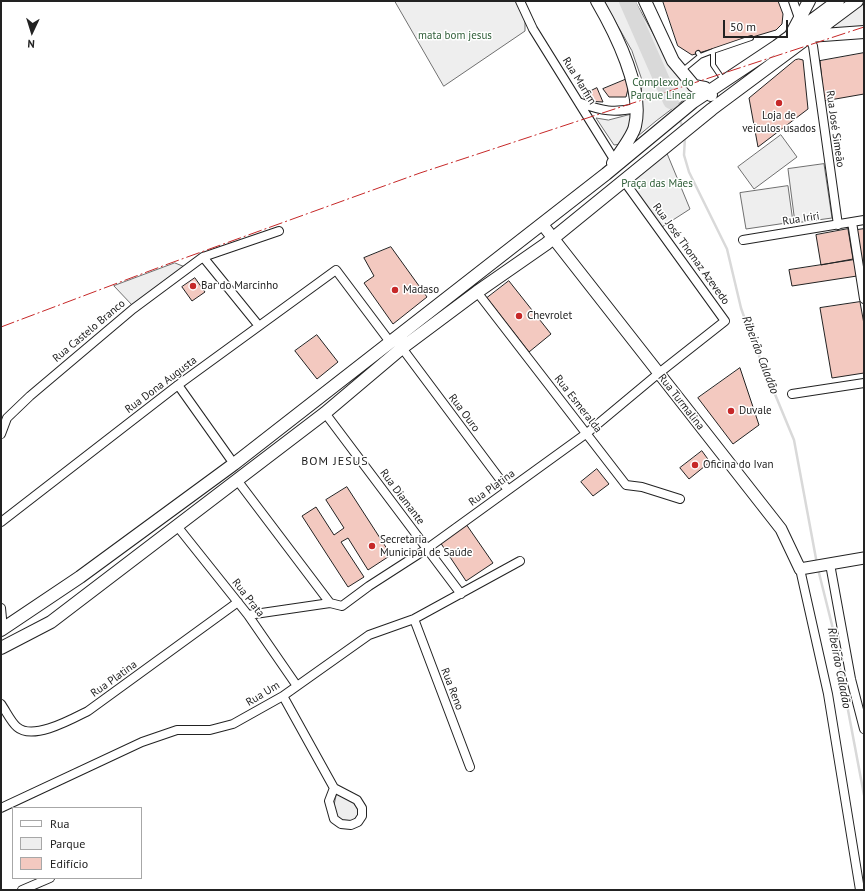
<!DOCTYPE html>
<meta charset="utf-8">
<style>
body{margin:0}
#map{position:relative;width:865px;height:891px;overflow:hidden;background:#fff;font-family:"PT Sans",sans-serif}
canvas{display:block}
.frame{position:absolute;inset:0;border:2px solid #222;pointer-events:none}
.legend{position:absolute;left:12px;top:807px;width:130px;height:72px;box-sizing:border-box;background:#fff;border:1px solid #a7a7a7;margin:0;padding:5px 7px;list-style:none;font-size:12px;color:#222}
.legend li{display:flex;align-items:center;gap:8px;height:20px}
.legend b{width:20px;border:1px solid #a7a7a7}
.north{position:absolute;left:12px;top:12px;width:40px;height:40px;-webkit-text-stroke:3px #fff;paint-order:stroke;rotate:184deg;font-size:11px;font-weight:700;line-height:16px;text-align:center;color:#222}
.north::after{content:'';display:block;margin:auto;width:14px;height:18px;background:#222;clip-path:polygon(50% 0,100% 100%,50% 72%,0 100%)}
.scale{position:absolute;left:723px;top:20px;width:65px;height:18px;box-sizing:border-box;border:2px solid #222;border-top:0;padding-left:5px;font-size:12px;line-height:14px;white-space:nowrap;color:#222;-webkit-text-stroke:3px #fff;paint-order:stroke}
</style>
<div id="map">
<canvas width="865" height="891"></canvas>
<div class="frame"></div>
<ul class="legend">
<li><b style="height:5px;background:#fff"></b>Rua</li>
<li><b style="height:11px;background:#eee"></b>Parque</li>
<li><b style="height:11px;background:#f3c9c0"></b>Edifício</li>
</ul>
<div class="north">N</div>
<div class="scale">50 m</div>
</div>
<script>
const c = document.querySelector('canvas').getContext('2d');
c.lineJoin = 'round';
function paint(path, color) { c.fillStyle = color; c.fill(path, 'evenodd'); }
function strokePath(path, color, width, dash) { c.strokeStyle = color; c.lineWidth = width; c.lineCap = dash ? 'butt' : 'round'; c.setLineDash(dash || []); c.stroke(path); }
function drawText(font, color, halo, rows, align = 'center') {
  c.font = font + ' "PT Sans",sans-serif'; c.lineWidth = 3; c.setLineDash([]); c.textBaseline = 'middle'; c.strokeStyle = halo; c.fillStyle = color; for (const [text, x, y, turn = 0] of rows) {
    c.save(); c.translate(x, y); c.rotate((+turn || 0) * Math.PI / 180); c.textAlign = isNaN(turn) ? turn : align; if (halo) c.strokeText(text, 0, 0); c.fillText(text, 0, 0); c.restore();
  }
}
const green = new Path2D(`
 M395 1H517L525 18V31L444 86Z
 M604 1H635L665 55 698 89 656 121 626 146 643 83 632 51Z
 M860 1H864V27L824 29Z
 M633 114 632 124 621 144 614 145 596 118 608 120Z
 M781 135 797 157 754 189 738 167Z
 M666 151 690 209 662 227 635 190 634 178Z
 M824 164 832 218 795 223 788 169Z
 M788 186 793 222 746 229 740 193Z
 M175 263 185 267 132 305 114 286Z
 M337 793C348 797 359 802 359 815L351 822 337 819 333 811Z`);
paint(green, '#eee');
strokePath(green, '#6f6f6f', 1);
strokePath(new Path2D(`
 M671 101 676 112
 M679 118 683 128
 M685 137 684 155 689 172 727 249 741 308 750 334 794 440 817 564
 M818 569 832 625 864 795`), '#d9d9d9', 2.5);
strokePath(new Path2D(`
 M627 1 671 101`), '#d9d9d9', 16);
const building = new Path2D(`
 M663 1H778L783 14 782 24 776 30 692 55 678 46Z
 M864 53V94L824 101 820 61Z
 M799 59 803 60 808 109 758 147 749 98 795 60Z
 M627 79 628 89 626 97H609L603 89Z
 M597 88 603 102 586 101 583 95Z
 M848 229 853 259 821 265 816 235Z
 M864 229V274L857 230Z
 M391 247 427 297 393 324 364 283 374 276 364 258Z
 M854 260 857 276 792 286 789 270Z
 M195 278 205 292 192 301 182 287Z
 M509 281 551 334 529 352 487 298Z
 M860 302 864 324V373L832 378 820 308Z
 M317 335 338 362 317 379 295 351Z
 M740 368 759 425 733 444 698 398Z
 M702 451 710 462 689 479 680 468Z
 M597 469 609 484 593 496 581 482Z
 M347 487 391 555 368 570 348 538 341 542 364 577 348 587 302 516 316 507 334 535 344 528 326 500Z
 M466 524 493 563 466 581 440 542Z`);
paint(building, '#f3c9c0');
strokePath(building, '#222', 1);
const lane = new Path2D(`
 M700 56 713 51
 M683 70 700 56 698 53
 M724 81 713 65V51L751 38`);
const street = new Path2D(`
 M520 1 533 29 615 161 619 159
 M793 1 800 21
 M807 33 813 46 838 225
 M581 103C602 111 614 113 636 108
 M852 222 864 299
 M743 240 864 220
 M203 257 259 326
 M477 292 626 485 642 487 680 499
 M402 348 508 490
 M178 385 234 464
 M792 394 864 383
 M325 413 461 594
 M1 434 7 418 30 396 133 309 203 257 279 231
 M237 480 330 603
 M1 522 178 385 336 270 390 342
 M177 526 248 615 297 686
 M830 564 851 679 864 729
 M800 569 828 694 860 890
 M1 608 3 629
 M248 615 330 603 342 606 369 586 428 548 587 433 659 373 725 321 624 181
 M414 619 470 767
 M283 696 334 788 357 800 362 808V816L358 822 351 825 341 824 334 819 329 801 334 788
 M1 704C6 711 11 722 17 727 33 741 72 719 88 711L238 602
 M1 808 142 742 177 730H210L233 724 283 696 369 635 414 619 520 561
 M22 890 50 878`);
const secondary = new Path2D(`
 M542 224 781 529 800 569 864 558`);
const primary = new Path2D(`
 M597 1C615 32 644 89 635 126 634 133 618 156 613 163
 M645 1 673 61 694 86 705 88 711 95
 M792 33 809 1
 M809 36 864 32
 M1 630 80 577 234 464 606 174 693 102 777 46 838 1
 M1 648 51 622 325 413 402 348 477 292 546 244 712 109 857 1`);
strokePath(lane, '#222', 6);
strokePath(street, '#222', 10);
strokePath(secondary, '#222', 13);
strokePath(primary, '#222', 14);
strokePath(lane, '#fff', 4);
strokePath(street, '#fff', 8);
strokePath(secondary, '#fff', 11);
strokePath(primary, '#fff', 12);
strokePath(new Path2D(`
 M1 327 168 264 420 173 864 27`), '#c62828', 1, [14, 3, 2, 3]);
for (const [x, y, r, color] of [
 [779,103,4,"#c62828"],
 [193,286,4,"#c62828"],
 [395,290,4,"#c62828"],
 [519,316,4,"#c62828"],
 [731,411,4,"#c62828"],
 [695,465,4,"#c62828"],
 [372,546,4,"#c62828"]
]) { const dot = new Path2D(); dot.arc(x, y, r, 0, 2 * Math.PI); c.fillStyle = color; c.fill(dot); strokePath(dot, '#fff', 1.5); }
drawText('11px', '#2f5e38', '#fff', [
 ["mata bom jesus",455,36],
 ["Complexo do",663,83],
 ["Parque Linear",663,96],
 ["Praça das Mães",657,184]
]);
drawText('11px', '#222', '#fff', [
 ["Rua Marfim",579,81,58],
 ["Rua José Simeão",835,129,82],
 ["Rua Iriri",801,219,-9],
 ["Rua José Thomaz Azevedo",691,254,54],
 ["Rua Castelo Branco",89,331,-40],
 ["Rua Dona Augusta",161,385,-37],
 ["Rua Turmalina",681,402,52],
 ["Rua Esmeralda",578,404,52],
 ["Rua Ouro",464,413,53],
 ["Rua Platina",492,488,-36],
 ["Rua Diamante",402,497,53],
 ["Rua Prata",248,598,52],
 ["Rua Platina",114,679,-36],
 ["Rua Reno",452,689,69],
 ["Rua Um",263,694,-31]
]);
drawText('11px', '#222', '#fff', [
 ["Loja de",779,116,"center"],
 ["veículos usados",779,129,"center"],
 ["Bar do Marcinho",201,286],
 ["Madaso",403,290],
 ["Chevrolet",527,316],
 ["Duvale",739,411],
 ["Oficina do Ivan",703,465],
 ["Secretaria",380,540],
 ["Municipal de Saúde",380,553]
], 'left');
drawText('italic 12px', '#222', '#fff', [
 ["Ribeirão Caladão",760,355,69],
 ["Ribeirão Caladão",839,668,79]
]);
c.letterSpacing = '1px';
drawText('12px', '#222', '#fff', [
 ["BOM JESUS",335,462]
]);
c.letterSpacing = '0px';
</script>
